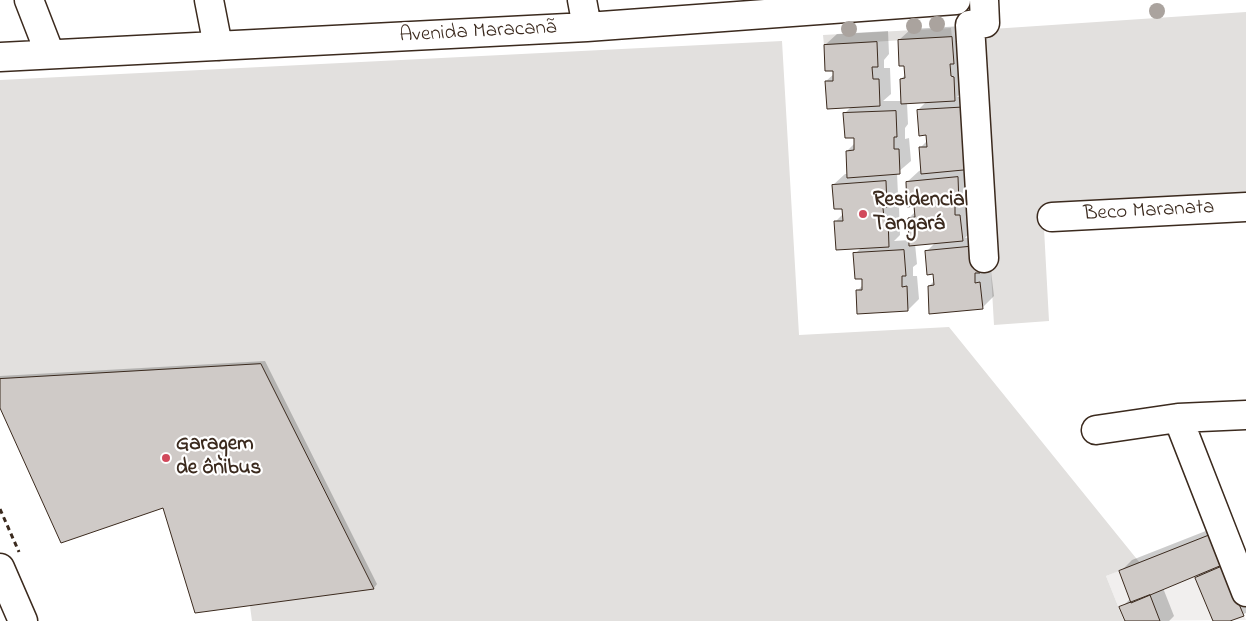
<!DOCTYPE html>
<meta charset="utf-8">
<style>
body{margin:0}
canvas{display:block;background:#fff}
</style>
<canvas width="1246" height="621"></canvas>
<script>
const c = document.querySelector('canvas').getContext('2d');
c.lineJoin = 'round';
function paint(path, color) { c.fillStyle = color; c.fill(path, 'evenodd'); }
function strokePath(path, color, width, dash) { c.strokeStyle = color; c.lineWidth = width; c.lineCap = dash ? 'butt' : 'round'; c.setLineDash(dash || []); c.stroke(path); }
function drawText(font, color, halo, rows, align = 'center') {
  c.font = font + ' "Indie Flower",sans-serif'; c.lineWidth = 4.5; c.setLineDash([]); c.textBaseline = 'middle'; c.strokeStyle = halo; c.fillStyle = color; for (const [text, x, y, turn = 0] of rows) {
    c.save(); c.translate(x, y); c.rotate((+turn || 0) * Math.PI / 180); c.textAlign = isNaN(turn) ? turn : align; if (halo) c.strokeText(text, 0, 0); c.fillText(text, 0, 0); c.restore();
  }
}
paint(new Path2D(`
 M1211 534 1246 620 1124 621 1106 576Z`), '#f1efee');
paint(new Path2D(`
 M1246 12V199L1043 210 1049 321 994 325 977 30Z
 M951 28 952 37 824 45 823 35Z
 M782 41 799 335 949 327 1140 563 1106 576 1124 621H252L250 606 374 588 261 365 0 379V80Z`), '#e2e0de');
paint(new Path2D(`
 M963 26 966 88 957 97 981 96 970 191 966 196V205L971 204 973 229 965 238 988 235 986 272 991 271 994 296 982 308 929 286 935 280 927 251 935 243 915 244 917 264 913 267V276H917L919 299 908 310 857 291 863 285 855 254 861 248 835 222 844 213 833 185 845 174H848L847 151 855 143V136L844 114 851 107 826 81 834 74 825 45 837 34 888 31 889 54 884 60V68H890L891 94 883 101H902L901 79 906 74 899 40 911 29ZM927 101 918 110 928 140 920 148 922 170 919 171 907 182 916 211 909 218 910 240 894 241 900 235 899 207H895L894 198 898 195 897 173 911 161 909 138 905 139V128L908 124 907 103Z
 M265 361 377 584 374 588 196 612 164 507 0 405V376Z
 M1221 525 1246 583V613L1226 621H1214L1196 578 1202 572 1163 588 1174 616 1169 621H1126L1121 608 1131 598 1121 571 1132 560Z`), '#0003');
const building = new Path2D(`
 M952 37 954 64H950L951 76 954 77 955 101 901 104 900 79 905 78 904 66H899L898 40Z
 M877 42 878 67H872L873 79H879L880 106 827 109 825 81H833V71H825L824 45Z
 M970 107 974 169 921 174 919 147H927L926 135 919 136 917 110Z
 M896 111 897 137H894V149H899L900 174 847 178 846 151 854 150V138H845L843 113Z
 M958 177 959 204 955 205V215H960L963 241 909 246 908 218 915 217 914 206 907 207 906 182Z
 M886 181 887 207 883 208 884 218H888L889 247 836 250 834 221H843L842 209H834L832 185Z
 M977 246 980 273H975V283L980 282 983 309 929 314 928 286 934 285 933 274 927 275 925 251Z
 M904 250 906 276H902V287L907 286 908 311 857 314 856 290H862V279H855L853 253Z
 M261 364 374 589 195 613 163 508 61 543 0 408V379Z
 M1210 535 1222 565 1131 603 1119 571Z
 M1223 566 1244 616 1230 621H1213L1195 578Z
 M1150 595 1160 621H1125L1119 607Z`);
paint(building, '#cfcac7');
strokePath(building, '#3b2a1e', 1);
const minor = new Path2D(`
 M29 0 50 54
 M209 0 218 46
 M582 0 587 27
 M0 57 587 27 956 0
 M1052 217 1246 207
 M984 258 970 25 985 23 984 0
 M1178 418 1246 592
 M1096 430 1178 418 1246 415`);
const major = new Path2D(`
 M0 568 23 621`);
strokePath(minor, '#3b2a1e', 31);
strokePath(major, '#3b2a1e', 31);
strokePath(new Path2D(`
 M0 509 19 552`), '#3b2a1e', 3, [5, 4]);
strokePath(minor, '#fff', 28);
strokePath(major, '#fff', 28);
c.fillStyle = '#aaa39e';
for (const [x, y] of [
 [1157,11],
 [937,24],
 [914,26],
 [849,29]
]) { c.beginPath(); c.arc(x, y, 8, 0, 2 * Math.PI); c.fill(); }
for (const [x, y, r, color] of [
 [863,214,5,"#d1495b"],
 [166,458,5,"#d1495b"]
]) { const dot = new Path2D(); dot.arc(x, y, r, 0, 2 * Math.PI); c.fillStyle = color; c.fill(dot); strokePath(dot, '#fff', 2); }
drawText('21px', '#3b2a1e', '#fff', [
 ["Avenida Maracanã",478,33,-3],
 ["Beco Maranata",1149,212,-3]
]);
drawText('bold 21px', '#3b2a1e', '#fff', [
 ["Residencial",873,202],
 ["Tangará",873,226],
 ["Garagem",176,446],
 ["de ônibus",176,470]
], 'left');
</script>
